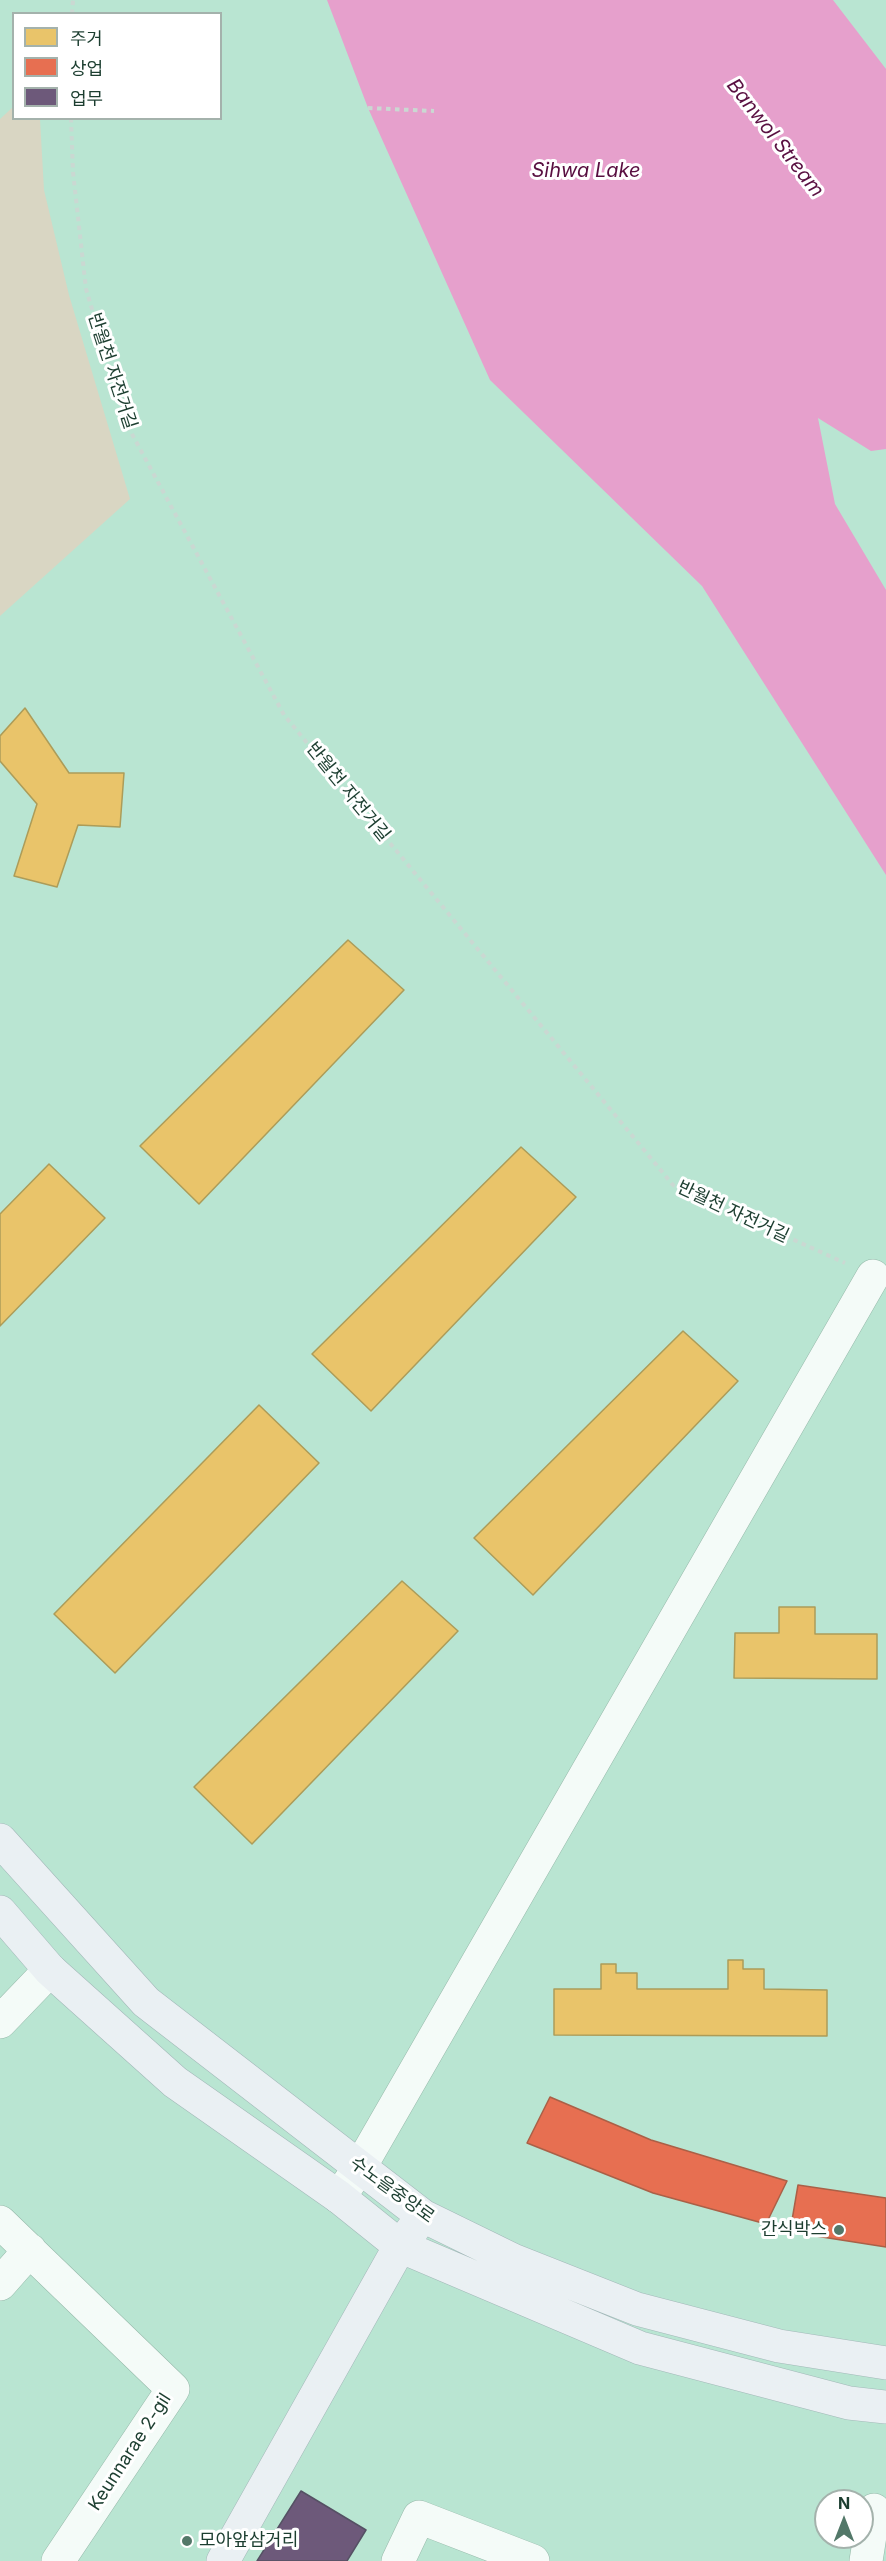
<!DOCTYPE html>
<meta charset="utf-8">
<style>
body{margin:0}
#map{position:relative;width:886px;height:2561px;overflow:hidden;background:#b9e5d2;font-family:Inter,"Noto Sans KR",sans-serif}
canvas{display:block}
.legend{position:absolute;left:12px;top:12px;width:210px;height:108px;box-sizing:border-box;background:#fff;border:2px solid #a4b2ac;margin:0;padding:8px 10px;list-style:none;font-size:18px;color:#1c3e30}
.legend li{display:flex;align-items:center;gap:12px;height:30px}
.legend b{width:30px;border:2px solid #a4b2ac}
.north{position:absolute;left:814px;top:2489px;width:60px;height:60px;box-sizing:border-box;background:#fff;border:2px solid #a4b2ac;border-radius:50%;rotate:0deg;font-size:16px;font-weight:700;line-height:24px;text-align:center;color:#1c3e30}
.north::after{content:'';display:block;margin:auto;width:21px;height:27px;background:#537869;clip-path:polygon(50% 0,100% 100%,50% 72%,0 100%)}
</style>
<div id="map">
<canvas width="886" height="2561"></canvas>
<ul class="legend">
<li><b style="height:16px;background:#e9c46a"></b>주거</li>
<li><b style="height:16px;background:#e76f51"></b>상업</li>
<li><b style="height:16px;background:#6d597a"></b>업무</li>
</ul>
<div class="north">N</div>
</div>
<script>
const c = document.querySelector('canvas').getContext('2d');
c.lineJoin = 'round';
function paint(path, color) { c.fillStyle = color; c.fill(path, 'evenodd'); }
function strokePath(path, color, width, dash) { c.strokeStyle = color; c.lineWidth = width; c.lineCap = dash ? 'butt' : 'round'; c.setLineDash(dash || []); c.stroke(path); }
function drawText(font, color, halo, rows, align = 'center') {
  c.font = font + ' Inter,"Noto Sans KR",sans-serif'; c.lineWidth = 6; c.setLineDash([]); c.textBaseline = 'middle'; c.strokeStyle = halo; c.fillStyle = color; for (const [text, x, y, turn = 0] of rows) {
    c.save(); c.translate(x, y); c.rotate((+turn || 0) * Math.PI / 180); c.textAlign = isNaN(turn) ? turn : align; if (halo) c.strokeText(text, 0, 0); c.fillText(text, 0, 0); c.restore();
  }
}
paint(new Path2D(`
 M13 107 14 118 40 119 44 190 69 295 130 499 0 616V119Z`), '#d9d6c3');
paint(new Path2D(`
 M327 0H833L886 69V449L871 451 818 418 835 504 886 590V875L702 586 490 380 368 108Z`), '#e6a0cc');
const homes = new Path2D(`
 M25 708 69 773H124L120 827 78 825 57 887 14 876 37 804 0 761V736Z
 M348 940 404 990 199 1204 140 1146Z
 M521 1147 576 1197 371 1411 312 1354Z
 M49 1164 105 1218 0 1326V1214Z
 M683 1331 738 1381 533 1595 474 1538Z
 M259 1405 319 1463 115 1673 54 1614Z
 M402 1581 458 1631 252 1844 194 1787Z
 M779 1607H815V1634H877V1679L734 1678 735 1633H779Z
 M728 1960H743V1969H764V1989L827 1990V2036L554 2035V1989H601V1964H616V1973H637V1989H728Z`);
paint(homes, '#e9c46a');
strokePath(homes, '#ac9c59', 1.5);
const shops = new Path2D(`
 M550 2097 651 2140 787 2181 766 2224 653 2193 527 2143Z
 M798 2185 886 2198V2247L790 2232Z`);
paint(shops, '#e76f51');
strokePath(shops, '#aa6047', 1.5);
const offices = new Path2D(`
 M301 2491 366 2530 347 2561H257Z`);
paint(offices, '#6d597a');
strokePath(offices, '#555164', 1.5);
const minor = new Path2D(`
 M0 2022 50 1970
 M339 2197 360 2167 873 1276
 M0 2222 173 2389 58 2561
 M0 2284 30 2250
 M398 2561 419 2517 533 2561
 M866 2561 874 2510`);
const major = new Path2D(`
 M0 1840 146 2002 423 2216 513 2260 637 2309 779 2346 886 2363
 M0 1912 50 1970 175 2082 339 2197 400 2246 640 2348 849 2403 886 2407
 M223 2561 400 2246 413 2229`);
strokePath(minor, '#95b8a9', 34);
strokePath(major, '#a2b8b8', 34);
strokePath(new Path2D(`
 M72 14 73 0
 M368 108 434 111
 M71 118 73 172 86 289 126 423 284 715 673 1185 845 1263`), '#cad8d2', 4, [4.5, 4.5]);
strokePath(minor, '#f4fbf8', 33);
strokePath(major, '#eaf0f3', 33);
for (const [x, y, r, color] of [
 [839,2230,6,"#537869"],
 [187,2541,6,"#537869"]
]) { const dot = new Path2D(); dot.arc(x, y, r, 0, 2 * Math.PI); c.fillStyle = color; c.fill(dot); strokePath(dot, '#fff', 2); }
drawText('18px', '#1c3e30', '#fff', [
 ["반월천 자전거길",112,371,72],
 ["반월천 자전거길",348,792,51],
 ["반월천 자전거길",733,1212,25],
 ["수노을중앙로",392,2190,36],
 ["Keunnarae 2-gil",130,2452,-57]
]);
drawText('18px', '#1c3e30', '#fff', [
 ["간식박스",827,2230],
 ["모아앞삼거리",199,2541,"left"]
], 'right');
drawText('italic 20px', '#590f41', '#fff', [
 ["Banwol Stream",775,138,52],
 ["Sihwa Lake",586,171]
]);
</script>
